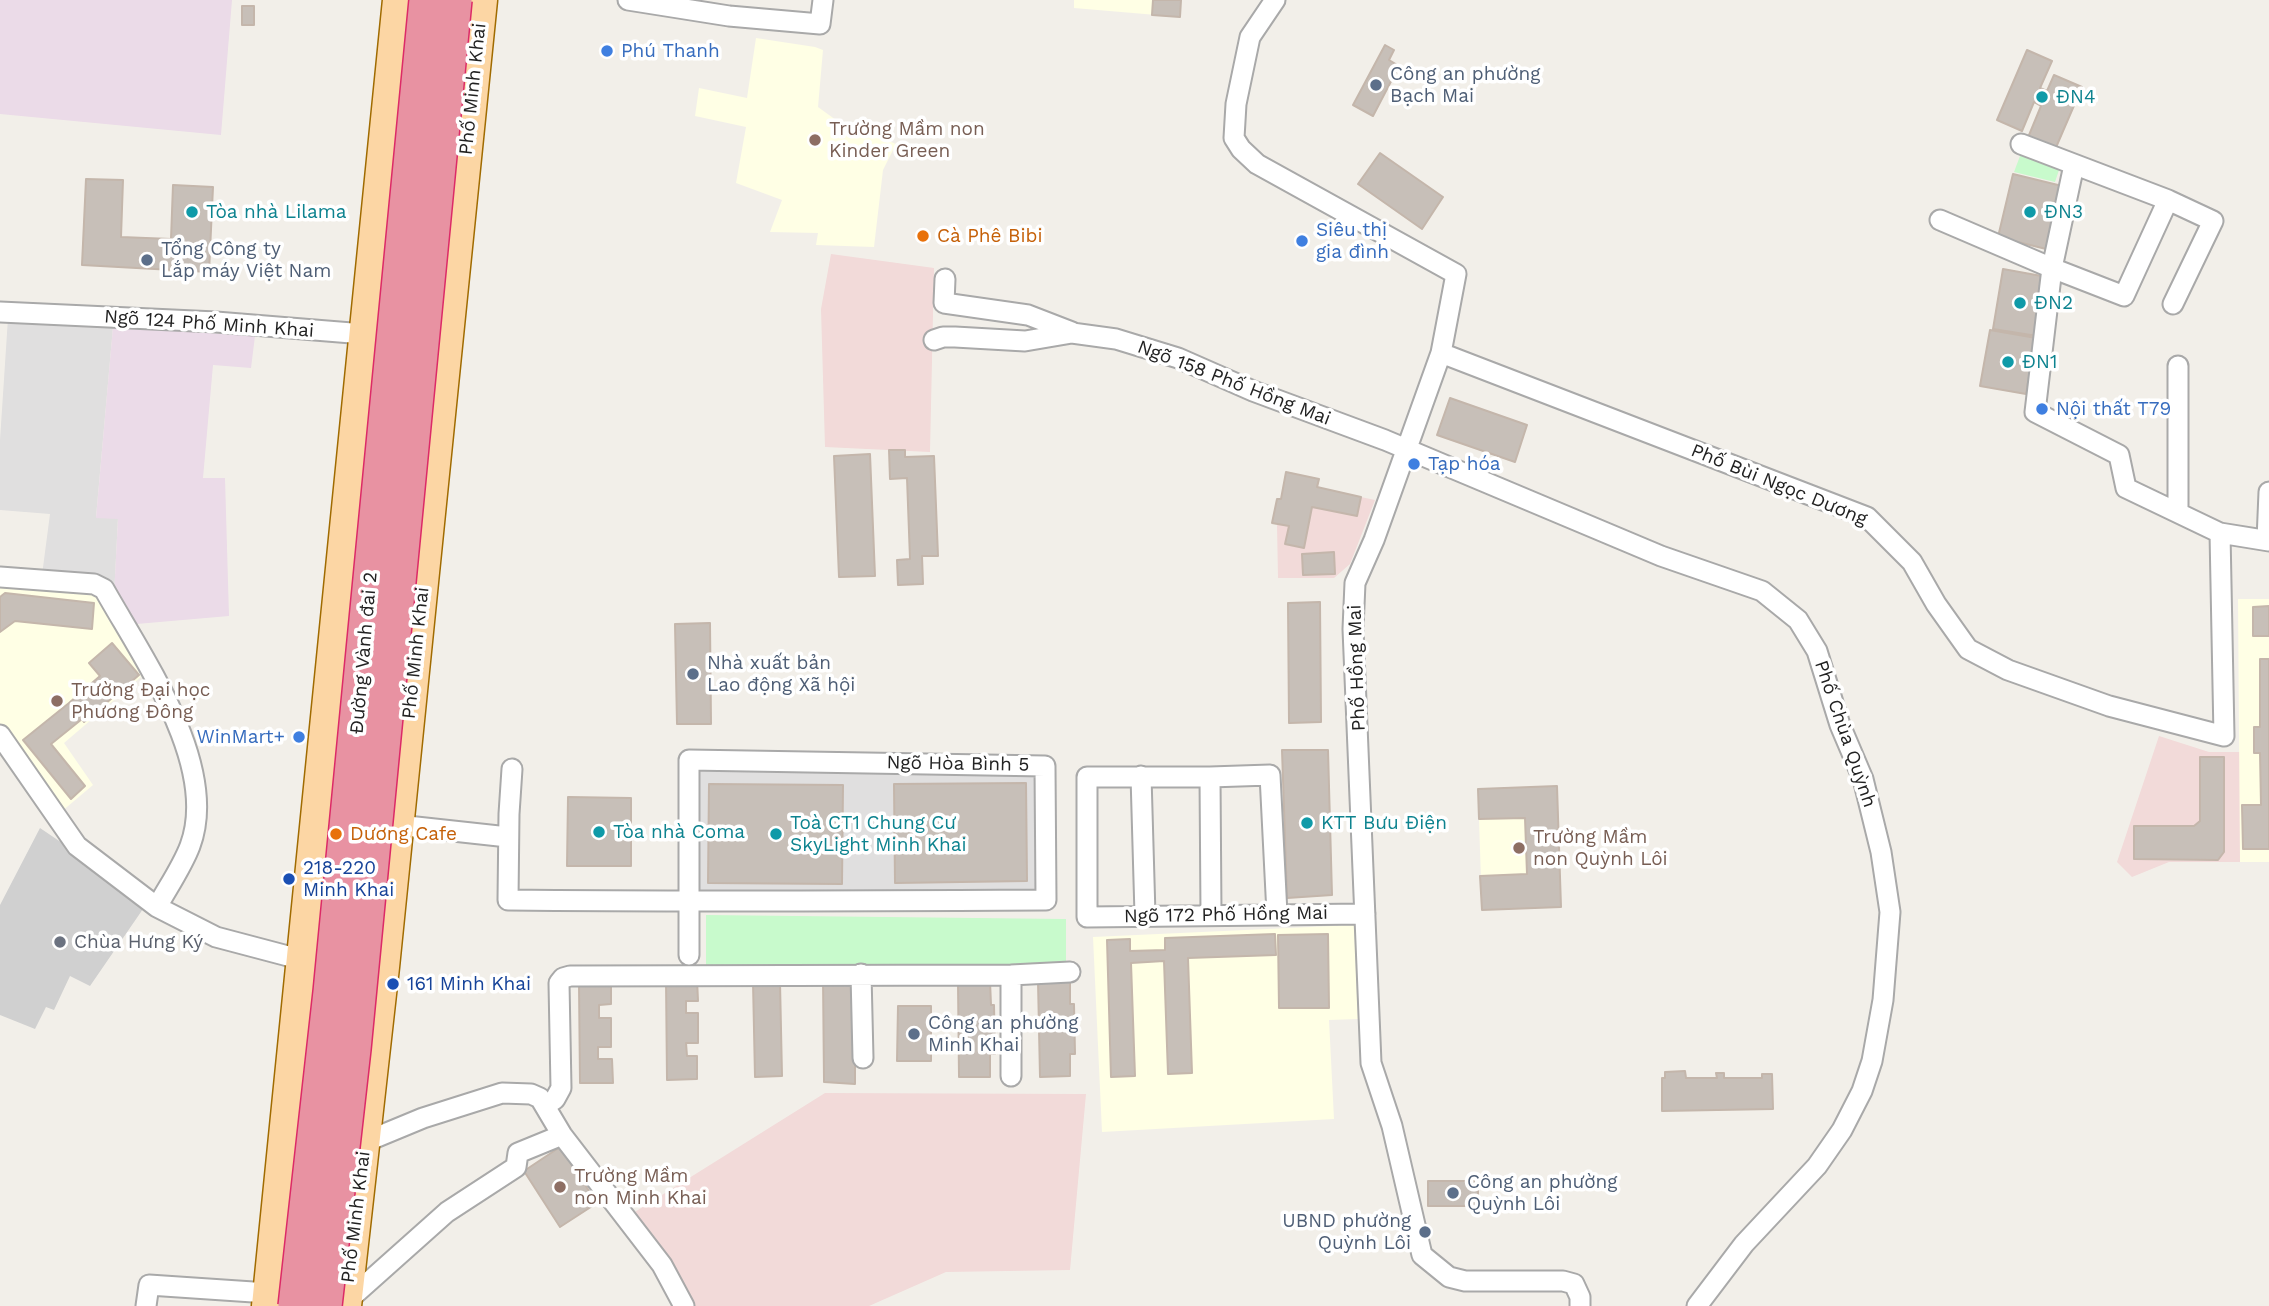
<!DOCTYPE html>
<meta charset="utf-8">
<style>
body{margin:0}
canvas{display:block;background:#f2efe9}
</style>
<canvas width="2269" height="1306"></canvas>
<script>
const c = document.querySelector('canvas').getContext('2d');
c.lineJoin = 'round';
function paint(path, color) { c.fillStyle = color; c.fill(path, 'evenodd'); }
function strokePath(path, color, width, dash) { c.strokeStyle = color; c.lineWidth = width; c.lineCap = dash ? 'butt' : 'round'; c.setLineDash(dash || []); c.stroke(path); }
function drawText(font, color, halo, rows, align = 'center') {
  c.font = font + ' "Work Sans",sans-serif'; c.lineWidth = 7; c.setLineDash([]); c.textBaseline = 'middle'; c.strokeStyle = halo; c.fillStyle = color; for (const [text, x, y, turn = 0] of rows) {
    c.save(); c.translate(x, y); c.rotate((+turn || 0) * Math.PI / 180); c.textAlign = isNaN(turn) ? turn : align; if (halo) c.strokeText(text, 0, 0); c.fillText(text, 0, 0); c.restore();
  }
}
paint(new Path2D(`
 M8 318 113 327 96 517 118 518 114 596 42 575 50 514 0 510V440Z
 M689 760 1045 766 1046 900 689 902Z`), '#e0dfdf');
paint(new Path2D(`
 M831 254 934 268 930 452 825 447 821 309Z
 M1286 472 1319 479 1318 488 1375 500 1350 564 1334 578H1278L1277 524 1272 523 1277 499H1281Z
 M2159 736 2209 752H2240V862H2169L2132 877 2117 862Z
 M825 1093 1086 1094 1070 1270 946 1272 869 1306H684L630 1215Z`), '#f2dad9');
paint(new Path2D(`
 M0 0H232L221 135 0 114Z
 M113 327 255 336 251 368 213 365 203 478H225L229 616 125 625 114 596 118 519 96 518Z`), '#ebdbe8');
paint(new Path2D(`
 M1074 0H1181L1180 17 1074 8Z
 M756 38 815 47 823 50 818 107 858 136H877L896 144 883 170 874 247 816 245 818 233 770 232 782 200 736 183 746 127 695 116 699 88 747 98Z
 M0 583 95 592 102 597 141 677 64 743 93 785 61 812 0 724Z
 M2238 599H2269V862H2240Z
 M1557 786 1561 907 1482 910 1478 789Z
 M1354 925 1358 1019 1329 1020 1334 1119 1102 1132 1093 937Z`), '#ffffe5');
paint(new Path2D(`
 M40 828 77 853 143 909 90 986 70 976 54 1010 46 1007 35 1029 0 1015V905Z`), '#d0d0d0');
paint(new Path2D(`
 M2023 148 2061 164 2055 182 2014 172Z
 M706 915 1066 919V964L706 965Z`), '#c8facc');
const building = new Path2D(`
 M1153 0H1181L1180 17 1152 15Z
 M242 6H254V25H242Z
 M1385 45 1394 50 1389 60 1399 66 1373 116 1353 105Z
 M2027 50 2052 61 2040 88 2047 91 2054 75 2082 87 2054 152 2027 140 2041 106 2034 102 2022 131 1997 120Z
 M1380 153 1443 197 1422 229 1358 184Z
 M2013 174 2062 186 2046 249 1998 237Z
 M86 179 123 180 121 237 171 239 173 185 213 187 209 272 82 265Z
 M2003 269 2047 277 2037 336 1993 329Z
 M1990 330 2036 338 2026 394 1980 386Z
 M1450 398 1527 425 1515 462 1437 435Z
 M889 450H905V457L934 456 938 556H922L923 584 898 585 897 560 910 559 907 478 890 479Z
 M870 454 875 576 839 577 834 456Z
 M1286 472 1319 479 1317 487 1361 497 1357 516 1312 507 1304 548 1285 544 1289 526 1272 523 1277 499H1281Z
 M1334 552 1335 574 1303 575 1302 554Z
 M5 593 94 603 92 629 15 621 0 632V597Z
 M1320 602 1321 722 1289 723 1288 603Z
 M2269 606V636H2253V607Z
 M710 623 711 724H677L675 624Z
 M112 643 139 675 84 722 69 703 100 676 89 663Z
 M2260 659H2269V849H2243L2242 805H2261L2260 753H2254V727H2260Z
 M69 703 82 719 51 744 85 786 71 799 23 740Z
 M1282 750H1328L1332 895 1287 898Z
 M2200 757H2224V852L2218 860 2134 859V826H2194L2200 821Z
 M1026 783 1027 881 895 883 894 784Z
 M709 784 843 785 842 884 708 883Z
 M1557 786 1561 907 1482 910 1480 876 1527 874 1525 818 1479 819 1478 789Z
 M568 797 631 798V866H567Z
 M1275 934 1276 955 1188 958 1192 1073 1168 1074 1164 961 1131 963 1135 1076 1111 1077 1107 940 1130 939V951L1165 950V938Z
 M1328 934 1329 1008H1279L1278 935Z
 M823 976H855V1084L824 1082Z
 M666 979H697L698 1001H686V1013H698V1043H686L687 1056H697V1079L667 1080Z
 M990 981 991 1005H994L995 1054H990V1077H959L958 982Z
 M1038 981H1070V1004H1074L1075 1054H1070V1076L1040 1077Z
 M753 982H780L782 1076 755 1077Z
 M579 983H611V1004L599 1005V1018H611V1047H598V1059H612L613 1083H580Z
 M898 1006H931V1061H897Z
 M1685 1071 1686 1078H1717L1716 1073H1724V1078H1762V1074H1772L1773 1109 1662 1111V1078H1665V1072Z
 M560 1147 597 1203 560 1227 524 1171Z
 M1428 1181H1478V1206H1428Z`);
paint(building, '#c7bfb8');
strokePath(building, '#c4b6ab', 2);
const street = new Path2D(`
 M628 0 729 16 820 24 823 0
 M1275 0 1250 37 1236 104 1234 138 1241 149 1257 164 1456 274 1441 353 1374 540 1355 583 1353 629 1371 1063 1392 1126 1422 1255 1449 1277 1465 1281H1563L1574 1284 1580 1297V1306
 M2021 144 2168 200 2213 221 2173 304
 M2074 165 2052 268 2124 296 2168 200
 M1940 220 2052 268 2035 412 2119 455 2126 488 2220 533 2269 541
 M945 279 944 303 1028 315 1072 332
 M0 312 216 322 364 334
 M934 340 943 337H955L1025 341 1072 333 1116 339 1178 358 1253 391 1385 440 1661 556 1762 591 1798 620 1817 651 1840 725 1863 779 1881 852 1890 912 1883 1000 1872 1061 1862 1091 1842 1130 1817 1166 1744 1244 1697 1306
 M1441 353 1867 517 1912 562 1936 604 1968 649 2008 670 2109 706 2224 736 2220 533
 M2178 366V512
 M2267 540 2269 492
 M0 577 94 584 104 589C142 657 220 766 190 846 182 867 168 887 157 907
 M0 735 77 846 157 907 216 937 303 960
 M512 769 509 814 508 900C687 902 866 901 1046 900L1045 766 689 760V955
 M1141 776 1145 915
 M1210 777 1211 914
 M398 825 508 837
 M1277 914 1270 775 1210 777H1087V917L1365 914
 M861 974 863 1058
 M1011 1076V975
 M546 1105 555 1099 561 1088 559 983 563 978 570 976 1011 975 1070 972
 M365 1142 423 1118 502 1093 531 1094 540 1098 562 1135 662 1265 684 1306
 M346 1302 447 1212 516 1167 518 1153 562 1135
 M146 1306 149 1285 268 1293`);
const primary = new Path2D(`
 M267 1306 398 0
 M346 1306 384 967 482 0`);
strokePath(street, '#a9a9a9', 23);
strokePath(primary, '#a06b00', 33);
strokePath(street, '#fff', 19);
strokePath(primary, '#fcd6a4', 30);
const highwayBridge = new Path2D(`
 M296 1306 331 992 427 0
 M324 1306 353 1049 454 0`);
strokePath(highwayBridge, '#dc2a67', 38, []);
strokePath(highwayBridge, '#e892a2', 35);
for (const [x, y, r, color] of [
 [607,51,7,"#3f7fe0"],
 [1376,85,7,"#5c6f8a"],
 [2042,97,7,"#0f9aa8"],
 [815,140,7,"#8d6e63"],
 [192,212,7,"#0f9aa8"],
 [2030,212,7,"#0f9aa8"],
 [923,236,7,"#e8710a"],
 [1302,241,7,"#3f7fe0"],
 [147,260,7,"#5c6f8a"],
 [2020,303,7,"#0f9aa8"],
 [2008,362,7,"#0f9aa8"],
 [2042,409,7,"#3f7fe0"],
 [1414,464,7,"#3f7fe0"],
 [693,674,7,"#5c6f8a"],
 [57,701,7,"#8d6e63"],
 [299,737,7,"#3f7fe0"],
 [1307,823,7,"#0f9aa8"],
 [599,832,7,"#0f9aa8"],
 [336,834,7,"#e8710a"],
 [776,834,7,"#0f9aa8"],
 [1519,848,7,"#8d6e63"],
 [289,879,7,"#1a4fb4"],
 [60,942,7,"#6b7280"],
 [393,984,7,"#1a4fb4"],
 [914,1034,7,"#5c6f8a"],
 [560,1187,7,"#8d6e63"],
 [1453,1193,7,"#5c6f8a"],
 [1425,1232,7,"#5c6f8a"]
]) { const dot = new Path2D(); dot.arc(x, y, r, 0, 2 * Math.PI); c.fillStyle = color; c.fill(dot); strokePath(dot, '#fff', 2.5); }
drawText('19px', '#366cbe', '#fff', [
 ["Phú Thanh",621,51],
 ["Siêu thị",1316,230],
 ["gia đình",1316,252],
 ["Nội thất T79",2056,409],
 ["Tạp hóa",1428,464],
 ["WinMart+",285,737,"right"]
], 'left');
drawText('19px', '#4e5e75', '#fff', [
 ["Công an phường",1390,74],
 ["Bạch Mai",1390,96],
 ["Tổng Công ty",161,249],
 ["Lắp máy Việt Nam",161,271],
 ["Nhà xuất bản",707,663],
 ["Lao động Xã hội",707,685],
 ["Công an phường",928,1023],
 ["Minh Khai",928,1045],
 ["Công an phường",1467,1182],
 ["Quỳnh Lôi",1467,1204],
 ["UBND phường",1411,1221,"right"],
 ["Quỳnh Lôi",1411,1243,"right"]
], 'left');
drawText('19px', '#222', '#fff', [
 ["Phố Minh Khai",473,89,-84],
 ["Ngõ 124 Phố Minh Khai",209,324,4],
 ["Ngõ 158 Phố Hồng Mai",1234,383,21],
 ["Phố Bùi Ngọc Dương",1779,485,22],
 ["Đường Vành đai 2",364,653,-85],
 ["Phố Minh Khai",416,653,-84],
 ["Phố Hồng Mai",1357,668,-92],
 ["Phố Chùa Quỳnh",1845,734,71],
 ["Ngõ Hòa Bình 5",958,764,1],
 ["Ngõ 172 Phố Hồng Mai",1226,915,-1],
 ["Phố Minh Khai",356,1217,-83]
]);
drawText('19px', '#0d838f', '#fff', [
 ["ĐN4",2056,97],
 ["Tòa nhà Lilama",206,212],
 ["ĐN3",2044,212],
 ["ĐN2",2034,303],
 ["ĐN1",2022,362],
 ["Toà CT1 Chung Cư",790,823],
 ["SkyLight Minh Khai",790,845],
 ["KTT Bưu Điện",1321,823],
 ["Tòa nhà Coma",613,832]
], 'left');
drawText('19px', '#785e54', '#fff', [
 ["Trường Mầm non",829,129],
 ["Kinder Green",829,151],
 ["Trường Đại học",71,690],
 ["Phương Đông",71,712],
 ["Trường Mầm",1533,837],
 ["non Quỳnh Lôi",1533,859],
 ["Trường Mầm",574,1176],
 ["non Minh Khai",574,1198]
], 'left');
drawText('19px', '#c56008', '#fff', [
 ["Cà Phê Bibi",937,236],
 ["Dương Cafe",350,834]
], 'left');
drawText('19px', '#164399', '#fff', [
 ["218-220",303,868],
 ["Minh Khai",303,890],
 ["161 Minh Khai",407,984]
], 'left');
drawText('19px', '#5b616d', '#fff', [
 ["Chùa Hưng Ký",74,942]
], 'left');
</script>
